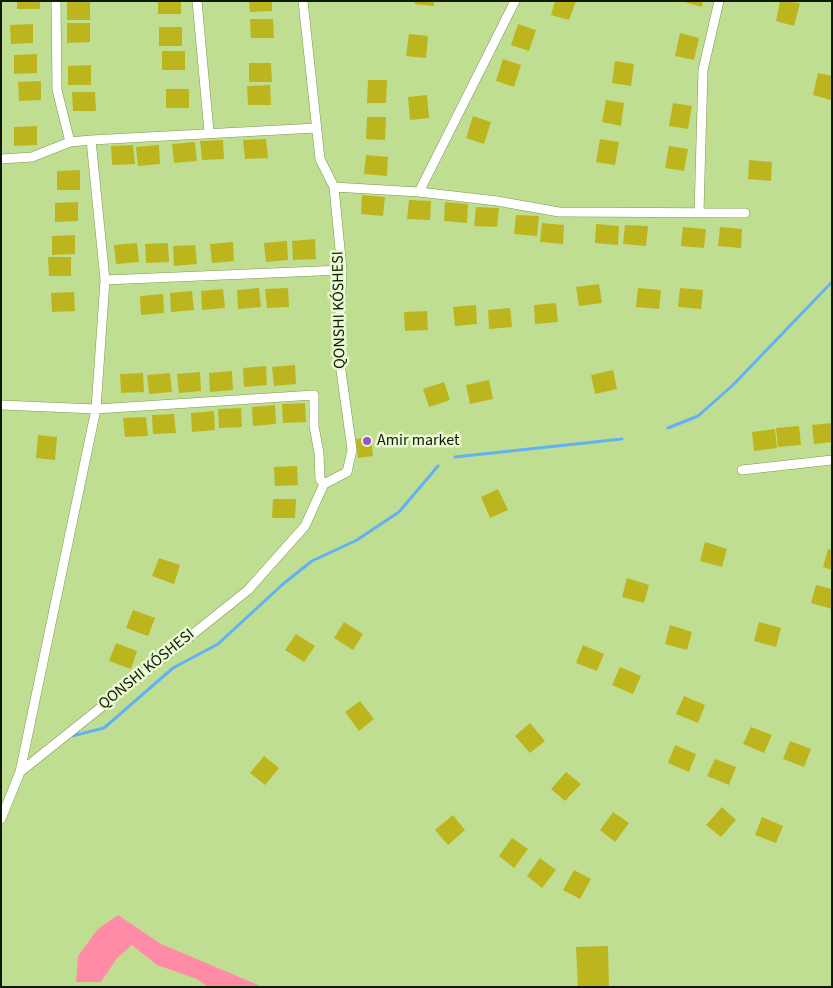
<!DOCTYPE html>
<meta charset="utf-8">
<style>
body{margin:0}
#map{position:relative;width:833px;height:988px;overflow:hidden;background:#c0de92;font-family:"Source Sans 3",sans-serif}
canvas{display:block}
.frame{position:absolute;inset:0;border:2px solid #101a00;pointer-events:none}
</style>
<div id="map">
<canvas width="833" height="988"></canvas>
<div class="frame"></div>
</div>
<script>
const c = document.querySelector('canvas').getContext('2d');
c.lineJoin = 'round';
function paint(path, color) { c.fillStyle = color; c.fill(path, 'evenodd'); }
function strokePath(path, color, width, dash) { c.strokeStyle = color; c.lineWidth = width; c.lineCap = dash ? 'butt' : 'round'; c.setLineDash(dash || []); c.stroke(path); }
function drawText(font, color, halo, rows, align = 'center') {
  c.font = font + ' "Source Sans 3",sans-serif'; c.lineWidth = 5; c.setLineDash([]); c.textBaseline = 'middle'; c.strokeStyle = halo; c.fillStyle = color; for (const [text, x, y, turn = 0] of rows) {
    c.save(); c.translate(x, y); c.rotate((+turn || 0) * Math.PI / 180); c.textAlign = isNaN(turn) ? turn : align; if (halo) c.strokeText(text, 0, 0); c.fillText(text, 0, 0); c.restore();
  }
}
paint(new Path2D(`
 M118 915 161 944 263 987H208L197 979 157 965 132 945 117 958 101 982H76L78 956 98 929Z`), '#ff8ba6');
strokePath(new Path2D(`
 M668 428 698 416 733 385 832 282
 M455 457 622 439
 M72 736 104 728 173 668 218 644 283 584 312 561 357 540 399 512 438 466`), '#63b1f4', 3);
paint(new Path2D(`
 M17 1H40V9H17Z
 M67 1H90V20H67Z
 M158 1H181V14H158Z
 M249 1H272V11L250 12Z
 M415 1H434V6L415 4Z
 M555 1H576L569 20 551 15Z
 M681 1H703L702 7Z
 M780 1 800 3 794 26 776 21Z
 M250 19H273L274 38H251Z
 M67 23H90V42L67 43Z
 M33 24V43L11 44 10 25Z
 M518 24 536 30 529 51 511 45Z
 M159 27H182V46H159Z
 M680 33 699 38 694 60 675 56Z
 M409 34 428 36 426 58 406 56Z
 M162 51H185V70H162Z
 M37 54V73L14 74V55Z
 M503 59 521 65 514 87 496 81Z
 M615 61 634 64 631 86 612 83Z
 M249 63H271L272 82H249Z
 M91 65V85H68V66Z
 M818 73 832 76 831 100 813 95Z
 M368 80H387L386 103H367Z
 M41 81V100L19 101 18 82Z
 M270 85 271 105H248L247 86Z
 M166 89H189V108H166Z
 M72 92H95L96 111H73Z
 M427 95 429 118 410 120 408 97Z
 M606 100 624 103 621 126 602 122Z
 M673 103 692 106 688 129 669 126Z
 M473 116 491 122 484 144 466 138Z
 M367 117H386L385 140 366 139Z
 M37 126V145L14 146V127Z
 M266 139 268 158 245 159 243 140Z
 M600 139 619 142 615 165 596 162Z
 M223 140 224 159 202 160 200 141Z
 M195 142 197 161 174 163 172 144Z
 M133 145 135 164 112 165 111 146Z
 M159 145 160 164 138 166 136 147Z
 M669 146 688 149 684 171 665 168Z
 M366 155 388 157 387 176 364 174Z
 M749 160 772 162 771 181 748 179Z
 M80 170V190H57V171Z
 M362 195 385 197 383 216 361 214Z
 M409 200 431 201 430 220 407 219Z
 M78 202V221L55 222V203Z
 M445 202 468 204 467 223 444 221Z
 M476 207 499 208 497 227 474 226Z
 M516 215 539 216 537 236 514 234Z
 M542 223 564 225 563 244 540 242Z
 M596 224 619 226 618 245 595 243Z
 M625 225 648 226 646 246 623 244Z
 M683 227 706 229 704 248 681 246Z
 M720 227 742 229 741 248 718 246Z
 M75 235V254L52 255V236Z
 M315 239 316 259 293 260 292 241Z
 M287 241 288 260 266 262 264 243Z
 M233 242 234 261 212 263 210 244Z
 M137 243 139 262 116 264 114 245Z
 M168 243 169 262 146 263 145 244Z
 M195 245 197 264 174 266 173 246Z
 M48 257H71V276H49Z
 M599 284 602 303 579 306 576 287Z
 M259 288 261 307 238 309 237 290Z
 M288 288 289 307 267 308 265 289Z
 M638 288 661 290 659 309 636 307Z
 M680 288 703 290 701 309 678 307Z
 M223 289 225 308 202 310 201 291Z
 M192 291 194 310 171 312 170 293Z
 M74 292 75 311 52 312 51 293Z
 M163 294 164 313 141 315 140 296Z
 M556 303 558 322 535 324 534 305Z
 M476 305 477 324 455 326 453 307Z
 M510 308 512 327 489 329 488 310Z
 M427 311 428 330 405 331 404 312Z
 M295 365 296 384 274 386 272 367Z
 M266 366 267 385 244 387 243 368Z
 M613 370 617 389 595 394 591 375Z
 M232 371 233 390 210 392 209 373Z
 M200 372 201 391 179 393 177 374Z
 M143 373 144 392 121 393 120 374Z
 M170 373 172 392 149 394 147 375Z
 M489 380 493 399 470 404 466 385Z
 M444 382 450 400 429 407 423 389Z
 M305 403 306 422 283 423 282 404Z
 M275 405 276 424 253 426 252 407Z
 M241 408 242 427 219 428 218 409Z
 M214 411 215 430 192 432 191 413Z
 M174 414 176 433 153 434 152 415Z
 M146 417 148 436 125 437 123 418Z
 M832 423V442L814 444 812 425Z
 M799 426 801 445 778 447 776 428Z
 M775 429 777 448 754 451 752 432Z
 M38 435 57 437 55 460 36 458Z
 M371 437 373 456 358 458 356 439Z
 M297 466 298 485 275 486 274 467Z
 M498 489 508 510 490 518 481 497Z
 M273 499H296L295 518H272Z
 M705 542 727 549 722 567 700 561Z
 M828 549 832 550V570L823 567Z
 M159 558 180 565 174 584 152 576Z
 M627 578 649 585 644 603 622 597Z
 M816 585 832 589V609L811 603Z
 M133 610 155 618 148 636 126 628Z
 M344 622 363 634 353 650 334 638Z
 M759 622 781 628 776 647 754 641Z
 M670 625 692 632 687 650 665 644Z
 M296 634 315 646 304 662 285 650Z
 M116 643 137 651 131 669 109 661Z
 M583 645 604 654 597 671 576 663Z
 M620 667 641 676 633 694 612 685Z
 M684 696 705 705 698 723 676 714Z
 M360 701 374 719 359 731 345 712Z
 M530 723 545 741 530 753 515 736Z
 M751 727 772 735 764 753 743 744Z
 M790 741 811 749 804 767 783 759Z
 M675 745 696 754 689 772 668 763Z
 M264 756 279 768 265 785 250 773Z
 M715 759 736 767 729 785 707 776Z
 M566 772 581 784 565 801 551 789Z
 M722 807 736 820 721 837 706 825Z
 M613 812 629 823 615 842 600 830Z
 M453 815 465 830 448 845 435 830Z
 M762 817 783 826 776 843 755 835Z
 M512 838 528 849 514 868 499 856Z
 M540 858 556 870 542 888 527 876Z
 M574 870 591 879 580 899 563 890Z
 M608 946 609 987H578L576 947Z`), '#bdb51e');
const street = new Path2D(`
 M56 1 57 90 70 142
 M197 1 209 132
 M1 159 32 157 70 142 91 140 316 128
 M334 187 419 192 497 201 559 212 745 213
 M419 192 515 1
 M699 212 703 70 719 1
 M105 280 342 270
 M1 405 96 409 314 395V426L319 453 320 479 324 484
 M742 470 832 460
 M20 772 248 590 305 526 324 484 347 472 352 450 338 349 342 270 334 187 320 159 303 1
 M1 819 20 772 96 409 105 280 91 140`);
strokePath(street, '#7c984f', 10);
strokePath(street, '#fff', 9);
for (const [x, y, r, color] of [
 [367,441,5,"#9556cd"]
]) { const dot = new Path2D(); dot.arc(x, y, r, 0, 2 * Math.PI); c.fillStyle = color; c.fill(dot); strokePath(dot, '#e9f9d3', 2); }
drawText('16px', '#101a00', '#e9f9d3', [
 ["QONSHI KÓSHESI",340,310,-91],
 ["QONSHI KÓSHESI",147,670,-39]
]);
drawText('16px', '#101a00', '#e9f9d3', [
 ["Amir market",377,441]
], 'left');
</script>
